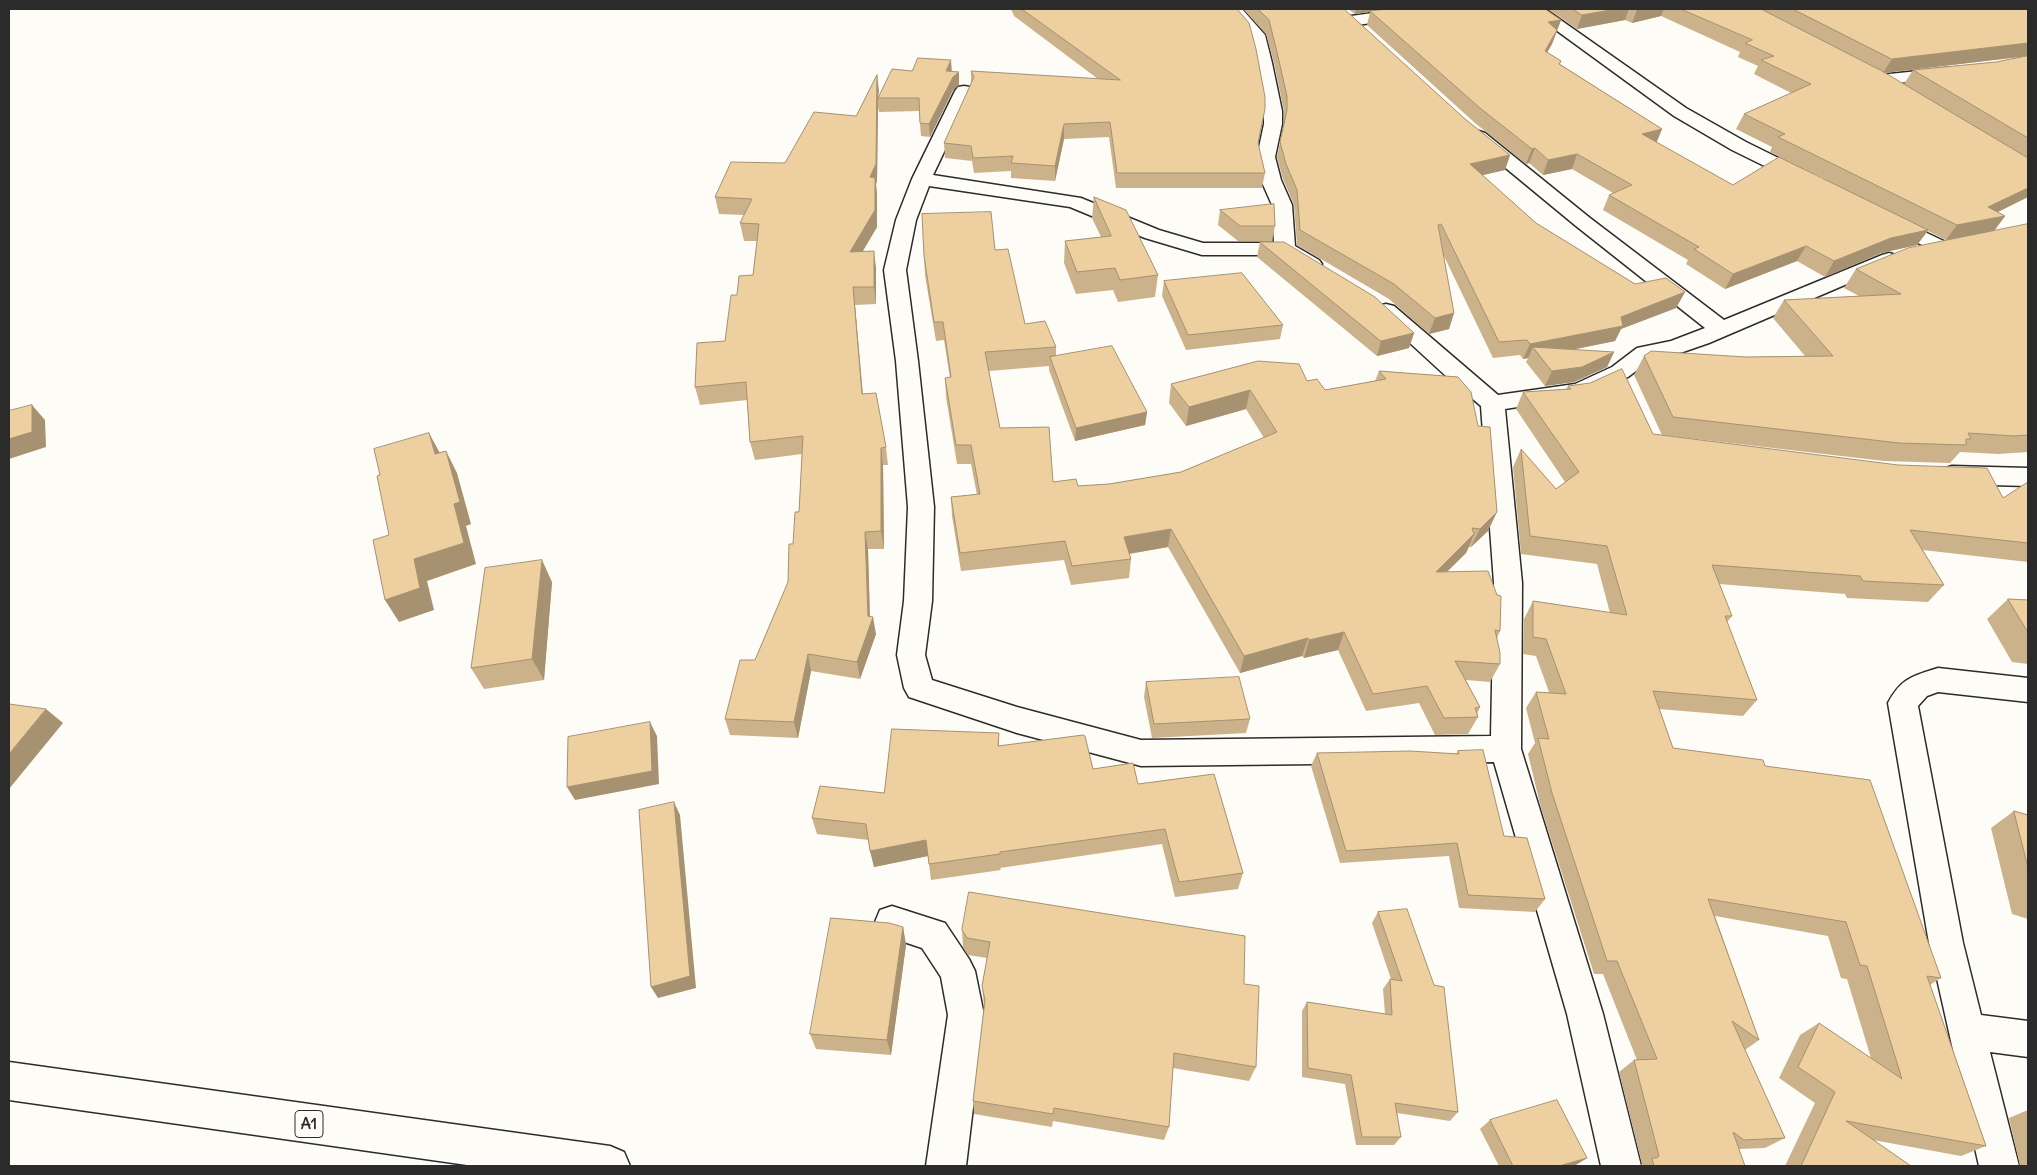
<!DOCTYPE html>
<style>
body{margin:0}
#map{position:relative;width:2037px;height:1175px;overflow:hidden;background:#fdfcf7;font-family:Delius,sans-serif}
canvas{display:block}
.frame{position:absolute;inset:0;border:10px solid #2b2b2b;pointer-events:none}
</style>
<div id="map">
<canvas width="2037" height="1175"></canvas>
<div class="frame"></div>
</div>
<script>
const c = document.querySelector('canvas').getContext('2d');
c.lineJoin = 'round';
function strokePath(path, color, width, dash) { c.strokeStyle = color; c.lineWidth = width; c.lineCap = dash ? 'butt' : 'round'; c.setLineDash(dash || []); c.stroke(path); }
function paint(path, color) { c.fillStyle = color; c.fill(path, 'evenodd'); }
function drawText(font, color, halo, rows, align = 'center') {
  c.font = font + ' Delius,sans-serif'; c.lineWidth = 4.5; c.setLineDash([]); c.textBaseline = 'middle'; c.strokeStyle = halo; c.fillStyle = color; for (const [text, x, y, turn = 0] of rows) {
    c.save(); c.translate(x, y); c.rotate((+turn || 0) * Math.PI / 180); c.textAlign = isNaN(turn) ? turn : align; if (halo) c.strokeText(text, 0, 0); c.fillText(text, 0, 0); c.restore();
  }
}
const minor = new Path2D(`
 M1226 9H1242L1265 35 1272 63 1282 111V124L1275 157 1281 180 1292 205 1295 246 1319 260 1322 264 1319 268 1312 270 1305 268 1281 255H1202L1145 238 1070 207 929 186 916 220 906 270 918 361 934 507 932 601 925 655 932 680 1017 707 1141 740 1491 736 1494 583 1481 406 1447 377 1375 311 1378 306 1386 304 1394 306 1498 395 1575 384 1612 367 1637 348 1671 341 1705 328 1576 226 1473 141 1470 137 1473 133 1479 131 1485 133 1590 218 1724 320 1882 255 1889 253 1896 255 1899 259 1896 263 1709 343 1683 352 1652 359 1628 377 1588 396 1505 409 1522 583 1521 749 1603 1014 1641 1166H1601L1567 1014 1494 762 1141 766 1017 733 909 697 904 688 897 655 904 601 908 507 896 361 884 270 896 220 912 179 955 91 958 87 964 86 970 87 973 91 933 175 1081 198 1159 230 1203 243H1274L1272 205 1261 180 1257 157 1264 124V111L1256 63 1249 36Z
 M1401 9H1439L1437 12 1431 14 1351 26 1345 24 1343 21 1345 18 1351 16Z
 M1527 9H1545L1686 108 1746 142 1813 175 1816 179 1813 183 1806 185 1799 183 1732 150 1674 116Z
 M1946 68 1952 69 1955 73 1952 77 1880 85 1874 84 1871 80 1874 76 1880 75Z
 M1889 215 1950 244 1953 248 1950 252 1943 254 1936 252 1882 225 1879 221 1882 217Z
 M1952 466 2028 468V486L1952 484 1943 481 1939 475 1943 469Z
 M1938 668 2028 678V702L1938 692 1927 696 1918 706 1963 943 1981 1015 2028 1021V1057L1990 1052 2019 1166H1979L1929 943 1888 703C1901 678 1913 676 1938 668Z
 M892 906 945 923 969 959 975 971 984 1015 966 1166H926L948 1015 941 977 922 948 880 934 875 922 880 910Z`);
const highway = new Path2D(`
 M9 1062 610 1146 624 1152 630 1166H474L9 1100Z`);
strokePath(minor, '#2b2b2b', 3);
strokePath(highway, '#2b2b2b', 3);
paint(minor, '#fdfcf7');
paint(highway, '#fdfcf7');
paint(new Path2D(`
 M1011 9H1237L1262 124 1258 144 1265 173 1262 188H1116L1109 137 1064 139 1055 181 1011 178V171L974 173 972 161 945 158 944 143 971 85V71L1098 79 1014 16Z
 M1243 9H1344L1465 119 1510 155 1505 170 1482 175 1536 223 1635 284 1685 292 1676 308 1621 329 1615 341 1572 350 1614 352 1607 367 1574 382 1545 386 1526 362 1528 358 1523 359 1520 355 1493 358 1443 254 1454 313 1449 329 1429 334 1389 299 1297 245 1294 205 1283 179 1277 157 1284 123V111L1274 63 1266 34Z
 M1348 9H1545L1561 20 1552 44 1547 52 1561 61 1560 64 1662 129 1656 142 1733 185 1825 179 1770 152 1772 147 1736 129 1744 114 1791 93 1754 74 1758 66 1738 57 1740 52 1661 16 1632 23 1625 20 1577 29 1548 9H2028V56L1884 73 1904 84 1913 70 1996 62 2028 56V197L1998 212 2005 216 1994 231 1946 240 1928 231 1917 245 1881 253 1825 277 1797 261 1725 289 1686 264 1688 260 1603 210 1609 195 1613 193 1572 169 1543 175 1529 163 1526 164 1475 123 1367 25 1370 12 1355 14Z
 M912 71H952L959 85 953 90 930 137 921 136 919 111 879 112 878 107 877 181 876 184 877 195V227L863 251 876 268V304L855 305 863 394 886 447 888 465H883L884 549H868L870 616 876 634 860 679 811 671 798 738 730 735 725 719 755 660 788 582 793 544 799 512 802 454 755 460 750 442 747 400 700 405 695 387 725 341 737 295 753 275 757 241H744L740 223 744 215 719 214 715 197 785 163 856 116 877 75 878 96Z
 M1094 197 1158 275 1155 297 1118 302 1113 290 1076 294 1064 263 1065 241 1101 237 1092 218Z
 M1220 210 1275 226 1272 241H1238L1218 225Z
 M2028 224V452L1998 454 1960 452 1950 463 1884 461 1662 435 1634 375 1644 356 1746 357 1805 356 1773 318 1784 300 1859 296 1844 288 1856 269Z
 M1260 242 1414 333 1409 348 1377 356 1257 257Z
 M995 250 1025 324 1056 347V356L1147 412 1145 425 1075 441 1049 370V366L989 371 1000 428 1053 482 1078 486 1109 484 1181 472 1264 438 1246 409 1186 426 1169 403 1171 384 1307 381 1325 390 1375 381 1379 371 1458 377 1488 531 1471 547H1469L1466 553 1447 572 1500 631 1497 638 1500 664 1490 682 1466 680 1480 707 1477 714 1478 717 1468 734 1435 735 1419 703 1366 711 1338 650 1304 658 1302 656 1240 673 1168 547 1129 554 1131 559 1129 578 1071 585 1064 560 961 571 952 516 951 497 977 495 971 464H957L946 397 945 378H950L944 340 936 341 925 275 924 256Z
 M1164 281 1283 325 1280 339 1186 350 1162 296Z
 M1568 386 1653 434 2003 498 2028 482V562L1923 550 1944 585 1928 602 1847 598 1845 594 1719 584 1732 616 1727 622 1757 700 1743 716 1659 709 1673 748 1765 766 1941 978 1930 985 1986 1146 1961 1156 1873 1140 1911 1166H1785L1815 1103 1779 1078 1800 1035 1819 1023 1871 1058 1847 979 1841 978 1828 936 1715 916 1759 1040 1745 1050 1785 1138 1765 1148 1739 1149 1745 1166H1638L1642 1164 1619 1072 1634 1060H1637L1603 974H1594L1541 808 1528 754 1535 743 1526 708 1536 692H1549L1536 656 1523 654 1524 619 1533 601 1610 613 1597 564 1521 554 1513 467 1521 449 1556 489 1565 482 1516 409 1523 392 1566 389Z
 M552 582 544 680 484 689 471 668Z
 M2008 599 2028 600V664L2012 662 1987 619Z
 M1146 682 1250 719 1246 733 1152 738 1144 697Z
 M999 733V746L1093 769 1138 784 1243 873 1238 889 1175 897 1162 844 1000 868 1001 870 931 880 928 856 874 867 869 840 817 834 812 818 884 793Z
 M1458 751 1504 836 1545 899 1535 912 1459 908 1449 856 1340 863 1311 766 1317 753 1456 754Z
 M2014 811 2028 815V919L2012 914 1991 828Z
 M1378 912 1458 1112 1450 1121 1397 1113 1401 1137 1394 1145H1356L1345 1084 1302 1077V1011L1307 1002 1385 1014 1383 989 1390 979H1391L1372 923Z
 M903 927 906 945 891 1055 816 1049 810 1034Z
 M962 930 1244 984 1256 1067 1249 1081 1173 1068 1169 1127 1164 1140 1053 1121 1052 1127 974 1114 973 1101 984 1006 982 986 987 958 968 955 963 947Z
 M2028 1110V1166H2020L2009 1118Z
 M1490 1120 1587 1158 1574 1166H1499L1480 1129Z`), '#ccb28a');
paint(new Path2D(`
 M1356 9H1390L1355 14Z
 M1616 9H1629L1625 20 1577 29 1582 15Z
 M1641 9H1664L1661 16 1632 23 1637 10Z
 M1561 20 1552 44 1540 65 1548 22Z
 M2028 43V56L1883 73 1892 59Z
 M951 60 952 74 946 71Z
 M959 72V85L953 90 930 137 929 124 953 77Z
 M877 75 879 91 878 98V107L877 181 876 184 877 195V227L852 269 850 252 870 177Z
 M1064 124V139L1055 181V166Z
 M1662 129 1656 144 1642 134Z
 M1535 148 1529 163 1526 164 1532 149Z
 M1577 154 1572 169 1543 175 1548 160Z
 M1510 155 1505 170 1466 179 1470 164Z
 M2028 188V197L1979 221 2005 216 1994 231 1946 240 1957 225 1988 207Z
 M1928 230 1917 245 1881 253 1825 277 1834 261 1891 238Z
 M1806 246 1797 261 1725 289 1733 274Z
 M874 251 876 268V304L874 287Z
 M853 287 855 305 864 412 862 394Z
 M1685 292 1676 308 1621 329 1615 341 1540 356 1533 347 1528 358 1523 359 1530 344 1621 317Z
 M1454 313 1449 329 1429 334 1435 318Z
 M1414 333 1409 348 1377 356 1381 341Z
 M1614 352 1607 367 1574 382 1545 386 1552 371Z
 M1250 390 1246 409 1186 426 1189 407Z
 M32 405 45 420 46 447 9 459V439Z
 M1147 412 1145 425 1075 441 1076 428Z
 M429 433 441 455 435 454Z
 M881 448 883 465 884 549 881 531Z
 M446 451 457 473 471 524 466 526 476 564 427 581 434 610 399 622 385 600 454 504Z
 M1497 512 1488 531 1471 547 1480 529Z
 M1171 529 1168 547 1122 555 1124 537Z
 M865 532 868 549 870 625 873 617 876 634 860 679 857 662 868 616Z
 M1474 534 1466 553 1428 590 1436 572Z
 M542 560 552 582 544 680 532 659Z
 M1344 632 1338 650 1304 658 1309 640Z
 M1308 638 1302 656 1240 673 1244 656Z
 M808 654 811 671 798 738 794 722Z
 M46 709 63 723 9 789V754Z
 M650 722 657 736 659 784 575 800 567 787Z
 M674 802 680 815 696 988 658 998 651 987Z
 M926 840 928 856 874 867 870 851Z
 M903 927 906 945 891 1055 887 1040Z
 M1587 1158 1574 1166H1559Z`), '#a69170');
const building = new Path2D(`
 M1022 9H1237L1249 23 1256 49 1265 97V109L1258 143 1265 173H1117L1110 122 1064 124 1055 166 1011 163 1013 156 973 158 971 146 944 143 974 77 971 71 1120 80Z
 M1258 9H1344L1465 119 1510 155 1470 164 1536 223 1635 284 1666 278 1685 292 1621 317 1623 326 1530 344 1527 340 1499 342 1441 224 1438 225 1454 313 1435 318 1394 284 1300 230 1297 190 1286 164 1280 142 1287 110V96L1276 48 1269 20Z
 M1389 9H1545L1561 20 1548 22 1557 30 1545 51 1561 61 1559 64 1662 129 1642 134 1733 185 1779 157 1928 230 1891 238 1834 261 1806 246 1733 274 1694 249 1699 247 1609 195 1632 185 1577 154 1548 160 1535 148 1532 149 1480 108 1370 11Z
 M1573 9H1616L1582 15Z
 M1681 9H1761L1882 71 2028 158V188L1988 207 2005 216 1957 225 1778 137 1785 134 1744 114 1811 84 1761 60 1774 56 1745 43 1752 40Z
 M1793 9H2028V43L1892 59Z
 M2028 56V138L1913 70 1996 62Z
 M918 58 951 60 946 71 959 72 953 77 929 124 920 123 919 98H878L892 69 912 71Z
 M877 75 876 164 870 177 875 178V210L850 252 874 251V287H853L862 394 876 393 886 447 881 448V531L865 532 868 616 873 617 857 662 808 654 794 722 725 719 740 660H755L788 582 789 544H793L795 512H799L803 436 750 442 746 382 695 387 697 343 725 341 731 295H737L739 276 753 275 759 224 740 223 752 199 715 197 731 162 785 163 814 112 856 116Z
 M1094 197 1126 210 1158 275 1120 280 1115 268 1077 272 1065 241 1111 236Z
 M1274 204 1275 226H1240L1220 210Z
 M991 212 995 250 1008 249 1025 324 1045 321 1056 347 985 352 1000 428 1049 427 1053 482 1076 479 1078 486 1109 484 1181 472 1277 432 1250 390 1189 407 1171 384 1258 361 1299 364 1307 381 1317 379 1325 390 1386 379 1379 371 1458 377 1471 392 1478 426 1490 427 1497 512 1480 529 1472 528 1474 534 1436 572 1488 571 1497 595 1501 596 1500 631 1495 630 1500 653V664L1455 661 1480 707 1475 708 1478 717 1444 718 1427 686 1373 694 1344 632 1309 640 1308 638 1244 656 1171 529 1124 537 1131 559 1072 566 1065 541 960 553 951 497 980 494 971 445H956L945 378 951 377 943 322H934L924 256 922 214Z
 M2028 224V435L2014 436 1968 433 1971 439H1966V445L1899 443 1673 417 1644 356 1651 351 1746 357 1833 356 1784 300 1901 294 1856 269 1908 248Z
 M1260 242H1284L1375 297 1414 333 1381 341Z
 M1242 273 1283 325 1188 335 1164 281Z
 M1112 346 1147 412 1076 428 1050 357Z
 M1533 347 1614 352 1582 367 1552 371Z
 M1622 369 1653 434 1898 465 1987 468 2003 498 2028 482V543L1910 530 1944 585 1863 581 1860 576 1712 565 1732 616H1725L1757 700 1653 691 1673 748 1763 760 1765 766 1870 780 1941 978 1927 976 1986 1146 1846 1121 1911 1166H1801L1835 1092 1798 1067 1819 1023 1902 1079 1867 966 1860 965 1846 922 1708 899 1759 1040 1732 1021 1785 1138 1744 1140 1733 1132 1745 1166H1654L1652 1158H1657L1659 1156 1634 1060 1657 1059 1617 961H1607L1552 793 1538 738 1549 739 1536 692 1566 694 1546 639 1533 637V601L1627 615 1607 546 1530 536 1521 449 1556 489 1579 472 1523 392 1571 389 1568 386 1590 383Z
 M32 405V432L9 439V411Z
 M429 433 435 454 446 451 460 502 454 504 464 543 414 559 420 588 385 600 373 540 389 535 377 476 380 475 374 449Z
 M542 560 532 659 471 668 485 568Z
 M2008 599 2028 600V632Z
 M1239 677 1250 719 1154 724 1146 682Z
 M9 704 46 709 9 754Z
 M650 722 652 771 567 787 568 737Z
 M892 729 999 733 998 746 1083 735 1085 736 1093 769 1133 763 1138 784 1214 774 1243 873 1179 882 1165 829 1000 852V854L929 864 926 840 870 851 866 824 812 818 820 786 884 793Z
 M1483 750 1504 836 1527 838 1545 899 1468 895 1457 843 1346 851 1317 753 1410 751 1459 754 1458 751Z
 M674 802 690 976 651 987 639 810Z
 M2014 811 2028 815V867Z
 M969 892 1245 936 1244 984 1259 986 1256 1067 1174 1053 1169 1127 1054 1108 1053 1114 973 1101 985 1000 982 986 990 942 967 938 962 930Z
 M1407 909 1434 985 1444 987 1458 1112 1395 1103 1401 1137H1362L1351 1075 1308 1068 1307 1002 1392 1015 1390 979 1402 981 1378 912Z
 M831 918 889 923 903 927 887 1040 810 1034Z
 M1557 1100 1587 1158 1559 1166H1513L1490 1120Z`);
paint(building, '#edcfa0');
strokePath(building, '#a69170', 1);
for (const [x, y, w] of [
 [309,1124,28]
]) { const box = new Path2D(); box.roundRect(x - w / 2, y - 13.5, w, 27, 4); c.fillStyle = '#fdfcf7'; c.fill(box); strokePath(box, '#2b2b2b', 1); }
drawText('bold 16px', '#2b2b2b', null, [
 ["A1",309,1124]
]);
</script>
